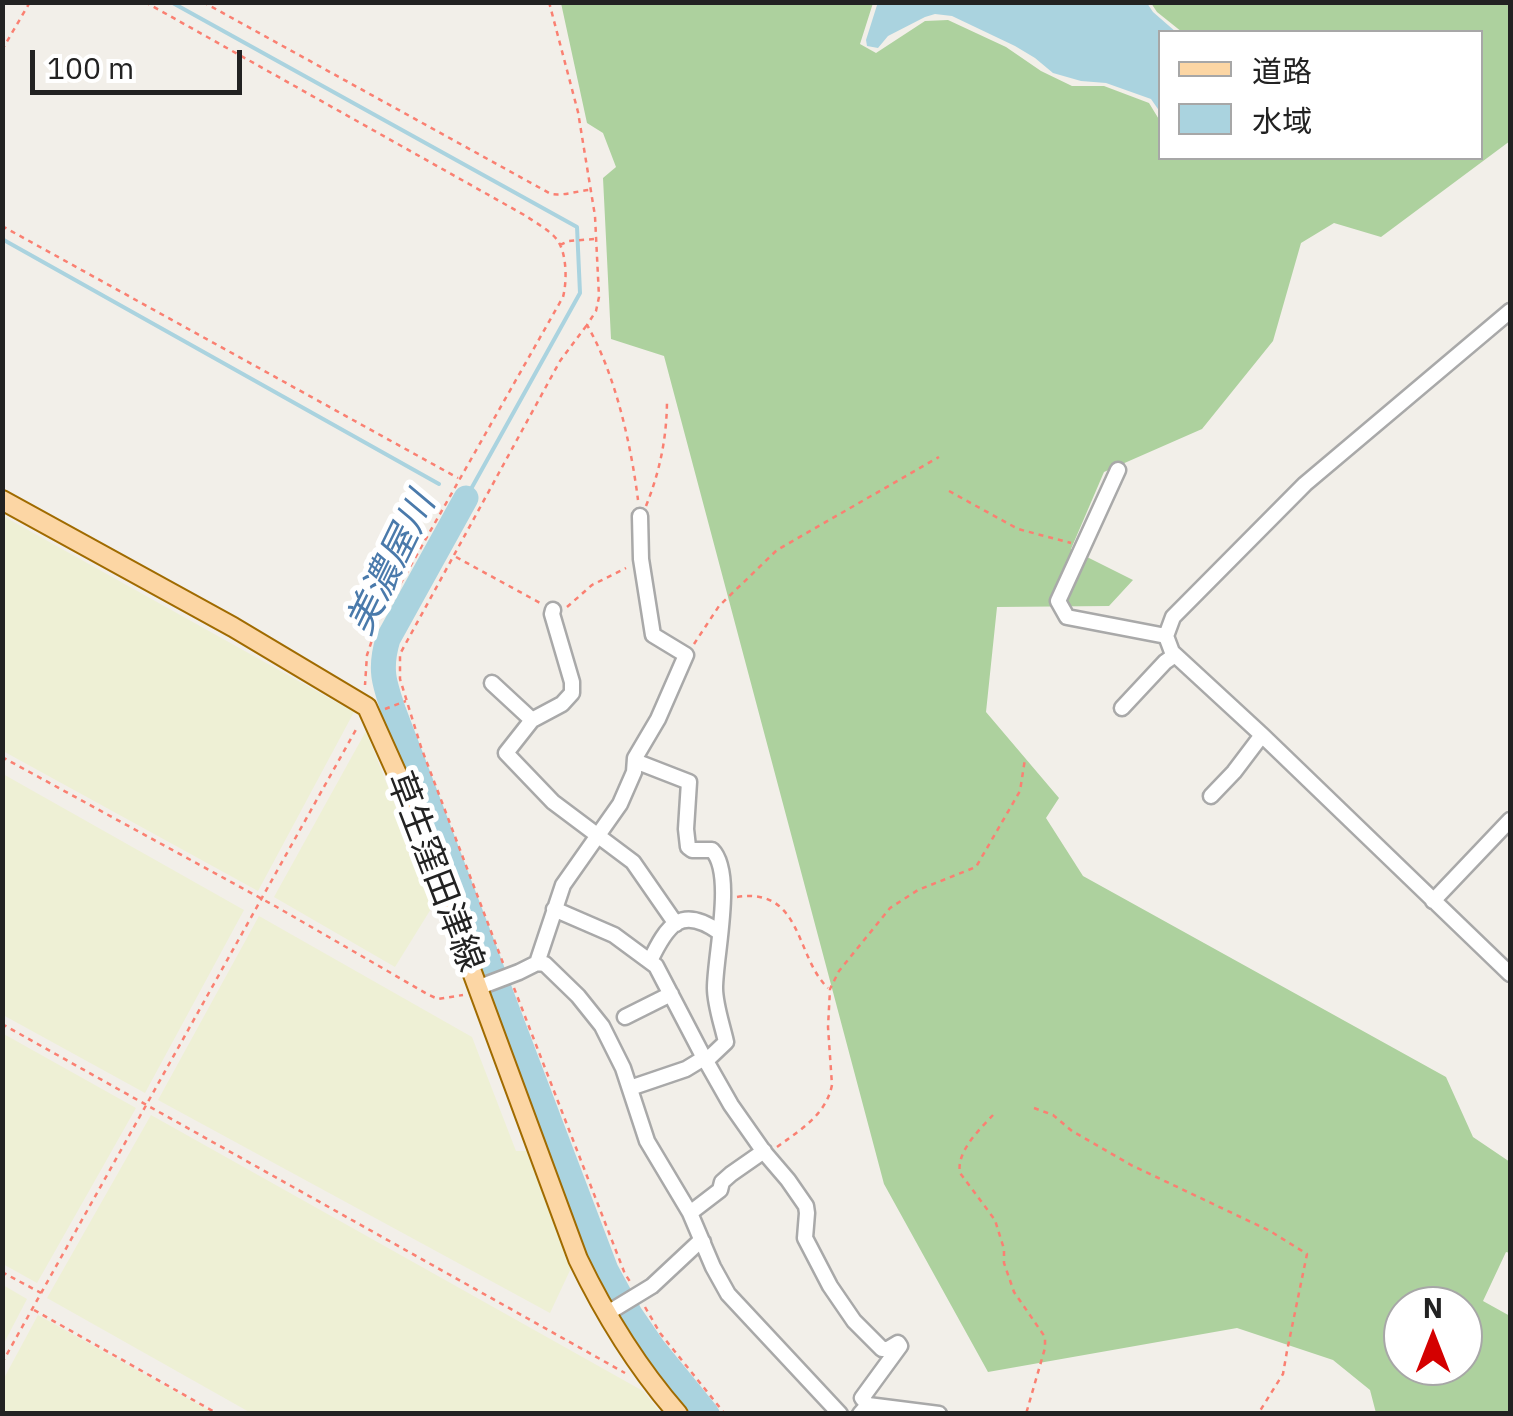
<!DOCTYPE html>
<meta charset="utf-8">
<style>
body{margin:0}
#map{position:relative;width:1513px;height:1416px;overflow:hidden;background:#f2efe9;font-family:"IBM Plex Sans","Noto Sans JP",sans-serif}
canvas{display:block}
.frame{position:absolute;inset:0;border:5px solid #222;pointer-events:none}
.legend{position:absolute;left:1158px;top:30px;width:325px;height:130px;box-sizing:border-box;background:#fff;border:2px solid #a7a7a7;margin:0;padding:12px 18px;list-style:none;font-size:30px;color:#222}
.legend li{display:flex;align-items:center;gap:20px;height:50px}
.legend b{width:50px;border:2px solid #a7a7a7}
.north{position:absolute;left:1383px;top:1286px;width:100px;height:100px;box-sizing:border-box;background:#fff;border:2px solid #a7a7a7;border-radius:50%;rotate:0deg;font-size:28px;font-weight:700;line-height:40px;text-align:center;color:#222}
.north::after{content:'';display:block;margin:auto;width:35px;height:45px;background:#d40000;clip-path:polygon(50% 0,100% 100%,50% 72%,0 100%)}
.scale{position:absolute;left:30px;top:50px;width:212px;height:45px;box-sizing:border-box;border:5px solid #222;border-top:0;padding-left:12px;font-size:30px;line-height:35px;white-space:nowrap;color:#222;-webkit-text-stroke:8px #fff;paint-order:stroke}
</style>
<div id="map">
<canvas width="1513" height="1416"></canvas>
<div class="frame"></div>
<ul class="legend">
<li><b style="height:12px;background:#fcd6a4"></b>道路</li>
<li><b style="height:28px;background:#aad3df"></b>水域</li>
</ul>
<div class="north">N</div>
<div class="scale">100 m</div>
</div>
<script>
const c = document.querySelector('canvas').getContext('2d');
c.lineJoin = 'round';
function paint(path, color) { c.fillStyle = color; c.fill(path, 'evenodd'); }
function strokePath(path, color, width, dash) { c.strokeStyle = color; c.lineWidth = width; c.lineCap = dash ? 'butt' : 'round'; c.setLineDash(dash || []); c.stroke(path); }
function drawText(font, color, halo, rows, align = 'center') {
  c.font = font + ' "IBM Plex Sans","Noto Sans JP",sans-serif'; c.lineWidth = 10; c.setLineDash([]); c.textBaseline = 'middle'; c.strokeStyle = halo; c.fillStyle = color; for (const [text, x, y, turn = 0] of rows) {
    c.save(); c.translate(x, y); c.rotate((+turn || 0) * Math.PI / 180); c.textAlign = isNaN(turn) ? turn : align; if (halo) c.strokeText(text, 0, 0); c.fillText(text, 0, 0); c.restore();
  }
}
paint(new Path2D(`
 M3 516 354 712 258 891 3 751Z
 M366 731 434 904 395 967 274 897Z
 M3 774 244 910 145 1093 3 1015Z
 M259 916 472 1037 516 1151H526L573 1264 550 1313 158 1100Z
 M2 1033 136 1108 37 1283 3 1264Z
 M151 1115 643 1391 661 1413H251L47 1298Z
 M3 1285 27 1299 3 1345Z
 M38 1315 214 1413H3V1380Z`), '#eef0d5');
paint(new Path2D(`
 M561 3H873L860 44 876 53 925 21 948 20 1006 47 1041 71 1072 86H1104L1149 103 1160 121V158H1480V32H1182L1157 12 1151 3H1510V141L1381 237 1334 223 1301 243 1273 341 1202 429 1104 472 1071 549 1133 580 1109 606 997 607 986 712 1059 798 1046 818 1083 876 1446 1077 1473 1137 1510 1162V1253L1506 1252 1483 1301 1510 1316V1413H1376L1370 1390 1333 1360 1237 1328 988 1372 884 1184 664 356 611 339 603 178 616 167 603 133 587 123ZM1403 1306H1463V1366H1403Z`), '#add19e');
paint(new Path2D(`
 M878 2 1147 3 1153 12 1176 32H1160V112L1151 99 1106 83 1081 81 1053 73 1035 58 1015 46 952 16 935 14 925 17 888 36 878 48 867 46 866 40Z`), '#aad3df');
strokePath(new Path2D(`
 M171 2 577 227 580 293 466 498 460 495
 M2 239 439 484`), '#aad3df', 4);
strokePath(new Path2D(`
 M466 498 388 639C379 669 384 683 394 712L606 1270 630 1314 654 1349 707 1414`), '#aad3df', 25);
const minor = new Path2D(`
 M1510 311 1305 484 1173 617 1166 636 1172 652 1262 735 1510 974
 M1118 470 1058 601 1067 617 1166 636
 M553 610 552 614 572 682V693L562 704 532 720 506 753 553 802 633 862 676 924
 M492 683 532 720
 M1122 708 1165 662 1175 655
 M635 761 689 782 686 829 688 847 692 850H712C735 873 715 955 715 988 715 1005 722 1024 726 1042L706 1061 731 1105 764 1152 788 1180 806 1206 807 1213 805 1238 830 1286 854 1321 882 1349H888L898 1343 900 1346 862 1398 868 1405
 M1211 796 1234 772 1262 735
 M1433 901 1510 820
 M554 909 614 935 656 966 704 1058
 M650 961C667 925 681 905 719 932
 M537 963 545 964 578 996 602 1026 623 1068 647 1141 690 1213 713 1267 728 1294 840 1414
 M477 988 519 972 537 963 563 885 620 804 634 772 635 758 658 719 686 655 653 635 641 559 640 516
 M625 1017 671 994
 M630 1088 686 1069 704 1058 706 1061
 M690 1213 720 1190 722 1182 731 1174 764 1151
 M606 1314 652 1286 698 1243 703 1242
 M860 1414 868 1405 939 1414`);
const major = new Path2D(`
 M2 500 233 627 367 707 407 796 578 1259C605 1315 637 1367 678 1414`);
strokePath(minor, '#a9a9a9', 19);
strokePath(major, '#a06b00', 22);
strokePath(new Path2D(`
 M145 2 526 216C536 223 551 231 558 241 567 255 567 282 563 297L377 625 367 655 365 685
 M203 2 551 194C564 196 577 191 589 190
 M549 2 578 112 595 216 599 297 596 311 587 325C615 373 631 444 638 500
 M2 50 30 2
 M2 226 458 478
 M560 245 569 241 594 239
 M949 491 1018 529 1071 543
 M646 506C660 471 667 437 667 399
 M456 557 542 604
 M567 607 592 585 626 568
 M694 644 719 606 777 550 939 457
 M385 709 406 701
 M2 757 275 906 429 995 438 999 463 995
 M737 897C803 887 795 957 828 988
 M503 963 421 747 400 679V654L560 361 587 325
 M514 988 625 1274 631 1283
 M2 1024 625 1373
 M1034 1108 1053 1115 1072 1131 1131 1165 1270 1231 1307 1254 1287 1351 1283 1374 1258 1414
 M993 1115C979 1130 956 1152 960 1173L995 1220 1004 1249V1263L1014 1292 1045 1337V1348L1026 1414
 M777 1147C800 1130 826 1115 832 1085L828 1027 830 989 839 971 890 908 918 890 976 867 1020 791 1025 759
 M2 1272 41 1293
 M645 1307 660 1333 725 1414
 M34 1310 218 1414
 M2 1363 358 726`), '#fa8072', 2.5, [5, 5]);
strokePath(minor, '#fff', 14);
strokePath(major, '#fcd6a4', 18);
drawText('35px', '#222', '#fff', [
 ["草生窪田津線",434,872,69]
]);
drawText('italic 38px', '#4a7aab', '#fff', [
 ["美濃屋川",392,564,-64]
]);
</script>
